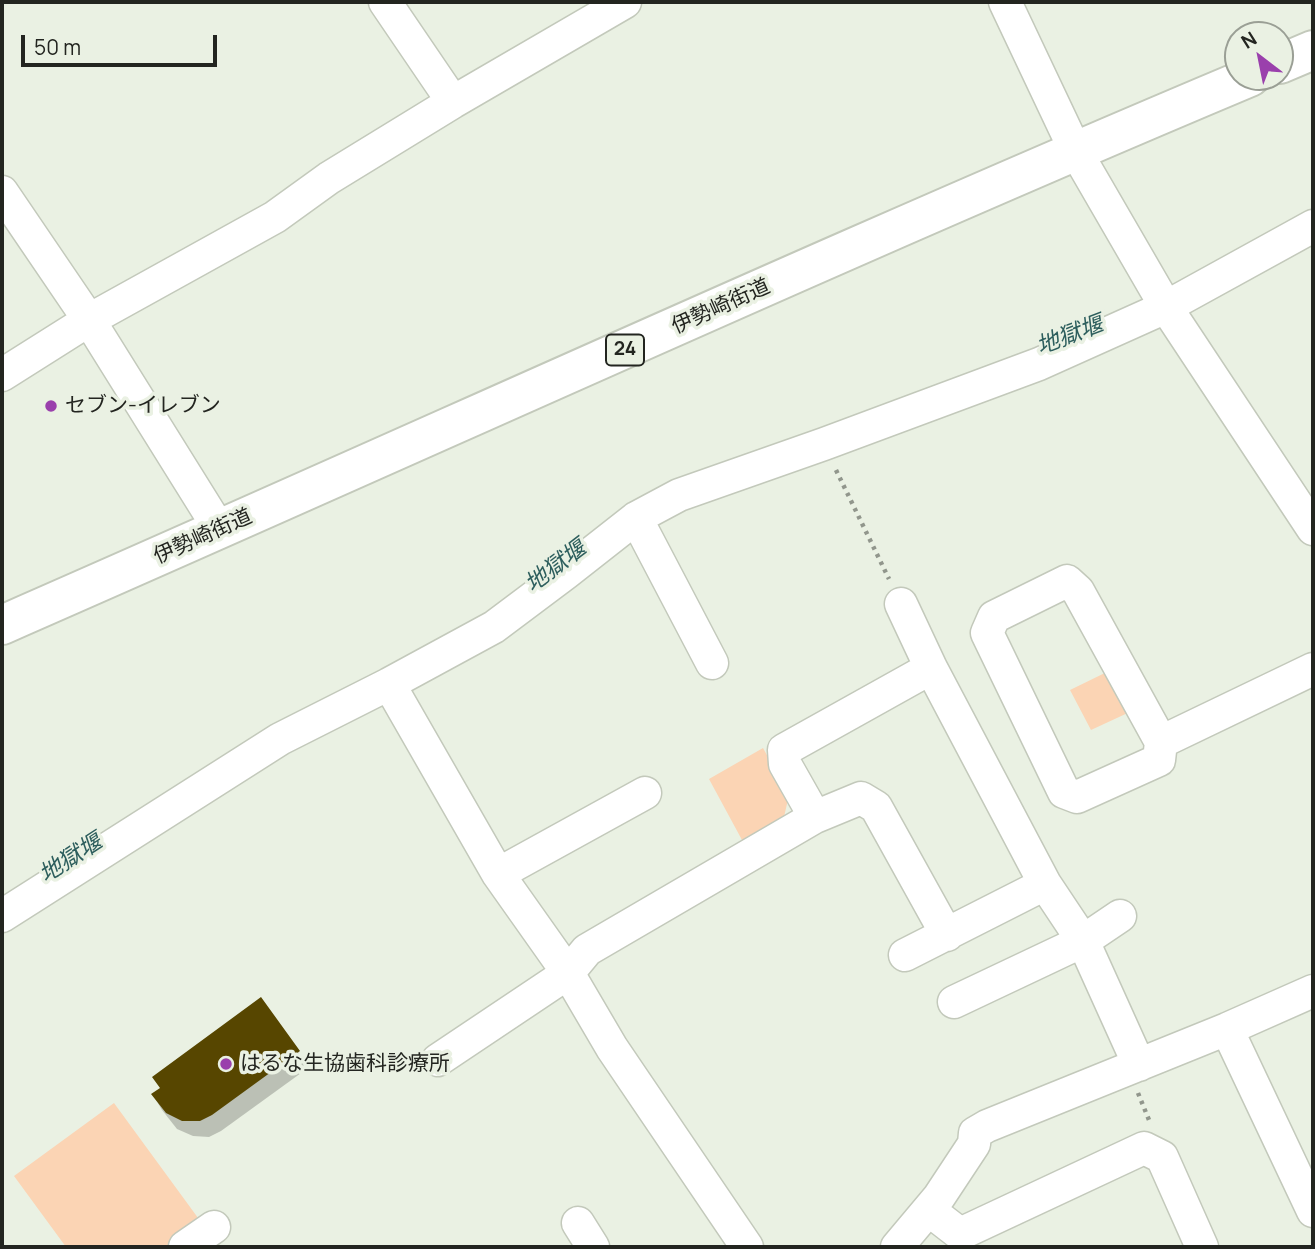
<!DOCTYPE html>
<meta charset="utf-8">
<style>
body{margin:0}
#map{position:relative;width:1315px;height:1249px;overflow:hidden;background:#eaf1e3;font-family:Manrope,sans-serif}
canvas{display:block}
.frame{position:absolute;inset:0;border:4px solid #232520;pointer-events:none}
.north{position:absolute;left:1224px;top:21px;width:70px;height:70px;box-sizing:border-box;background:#eaf1e3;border:2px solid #9a9f95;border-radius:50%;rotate:328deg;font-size:19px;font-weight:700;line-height:28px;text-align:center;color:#232520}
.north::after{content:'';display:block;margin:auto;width:24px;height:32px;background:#9a40ac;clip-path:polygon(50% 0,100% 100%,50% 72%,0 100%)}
.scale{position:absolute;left:21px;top:35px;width:196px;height:32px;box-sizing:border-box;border:4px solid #232520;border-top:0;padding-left:9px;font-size:21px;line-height:24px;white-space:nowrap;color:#232520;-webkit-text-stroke:5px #eaf1e3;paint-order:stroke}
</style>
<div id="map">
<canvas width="1315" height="1249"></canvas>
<div class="frame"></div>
<div class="north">N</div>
<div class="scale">50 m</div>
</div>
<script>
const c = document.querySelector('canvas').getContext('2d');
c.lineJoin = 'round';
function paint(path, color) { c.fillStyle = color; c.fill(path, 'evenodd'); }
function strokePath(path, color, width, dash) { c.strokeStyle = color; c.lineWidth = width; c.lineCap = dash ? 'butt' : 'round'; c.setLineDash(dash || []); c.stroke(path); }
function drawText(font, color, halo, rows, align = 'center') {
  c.font = font + ' Manrope,"Noto Sans JP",sans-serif'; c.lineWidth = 7; c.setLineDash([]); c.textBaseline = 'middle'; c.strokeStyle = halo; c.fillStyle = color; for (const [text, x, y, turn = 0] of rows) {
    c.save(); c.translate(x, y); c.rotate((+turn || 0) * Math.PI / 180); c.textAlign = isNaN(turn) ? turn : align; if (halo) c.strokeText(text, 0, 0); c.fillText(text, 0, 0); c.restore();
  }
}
paint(new Path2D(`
 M1111 670 1132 711 1091 730 1070 690Z
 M763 748 789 795 784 817 742 840 709 779Z
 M114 1103 201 1222 167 1247H66L14 1176Z`), '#fbd4b4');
paint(new Path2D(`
 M298 1052 308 1068 221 1131 209 1137 193 1136 177 1129 162 1110 153 1095Z`), '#0003');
paint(new Path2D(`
 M261 997 300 1051 212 1115 200 1121H182L166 1113 151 1094 160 1088 152 1077Z`), '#574600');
const minor = new Path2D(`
 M385 2 453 102
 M1005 2 1075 150 1166 307 1313 529
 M2 192 89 320 220 530
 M2 375 89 320 275 217 329 178 453 102 625 2
 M636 518 712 663
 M1067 581 1078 591 1161 742 1159 760 1077 797 1064 792 987 633 994 617Z
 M901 604 931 668 1045 884 1083 941 1139 1065
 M389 684 498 874 568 973 612 1048 747 1247
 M1161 742 1313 669
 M815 817 785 764 784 750 931 668
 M498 874 645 793
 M2 916 280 739 389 684 494 627 566 573 636 518 679 495 824 444 1039 364 1166 307 1313 226
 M905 955 1045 884
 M954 1002 1083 941 1120 916
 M1227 1029 1313 1211
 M438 1060 568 973 587 950 815 817 861 798 876 807 947 935
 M929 1210 960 1234 1144 1148 1162 1157 1202 1247
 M578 1223 593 1247
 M185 1247 214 1227
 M897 1247 939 1197 974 1144 975 1133 987 1126 1227 1029 1313 991`);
const major = new Path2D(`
 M1280 64 1313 50
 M2 625C418 443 831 253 1250 77`);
strokePath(minor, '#c3c9bb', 35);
strokePath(major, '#c3c9bb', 42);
strokePath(new Path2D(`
 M836 470 889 579
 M1138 1093 1149 1120`), '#91968c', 4.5, [3.5, 5]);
strokePath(minor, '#fff', 32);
strokePath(major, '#fff', 38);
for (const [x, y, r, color] of [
 [51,406,7,"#9a40ac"],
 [226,1064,7,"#9a40ac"]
]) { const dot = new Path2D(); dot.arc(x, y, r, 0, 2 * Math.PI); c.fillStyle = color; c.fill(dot); strokePath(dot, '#eaf1e3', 2.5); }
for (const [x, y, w] of [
 [625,350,38]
]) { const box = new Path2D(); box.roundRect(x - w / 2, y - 15.5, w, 31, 5); c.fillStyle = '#eaf1e3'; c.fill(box); strokePath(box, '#232520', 2); }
drawText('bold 19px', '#232520', null, [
 ["24",625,350]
]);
drawText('21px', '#232520', '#eaf1e3', [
 ["伊勢崎街道",721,307,-24],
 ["伊勢崎街道",203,537,-24]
]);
drawText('21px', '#232520', '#eaf1e3', [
 ["セブン-イレブン",65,406],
 ["はるな生協歯科診療所",240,1064]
], 'left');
drawText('italic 23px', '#2d5e5d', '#eaf1e3', [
 ["地獄堰",1070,336,-21],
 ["地獄堰",556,567,-37],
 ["地獄堰",71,859,-33]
]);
</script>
